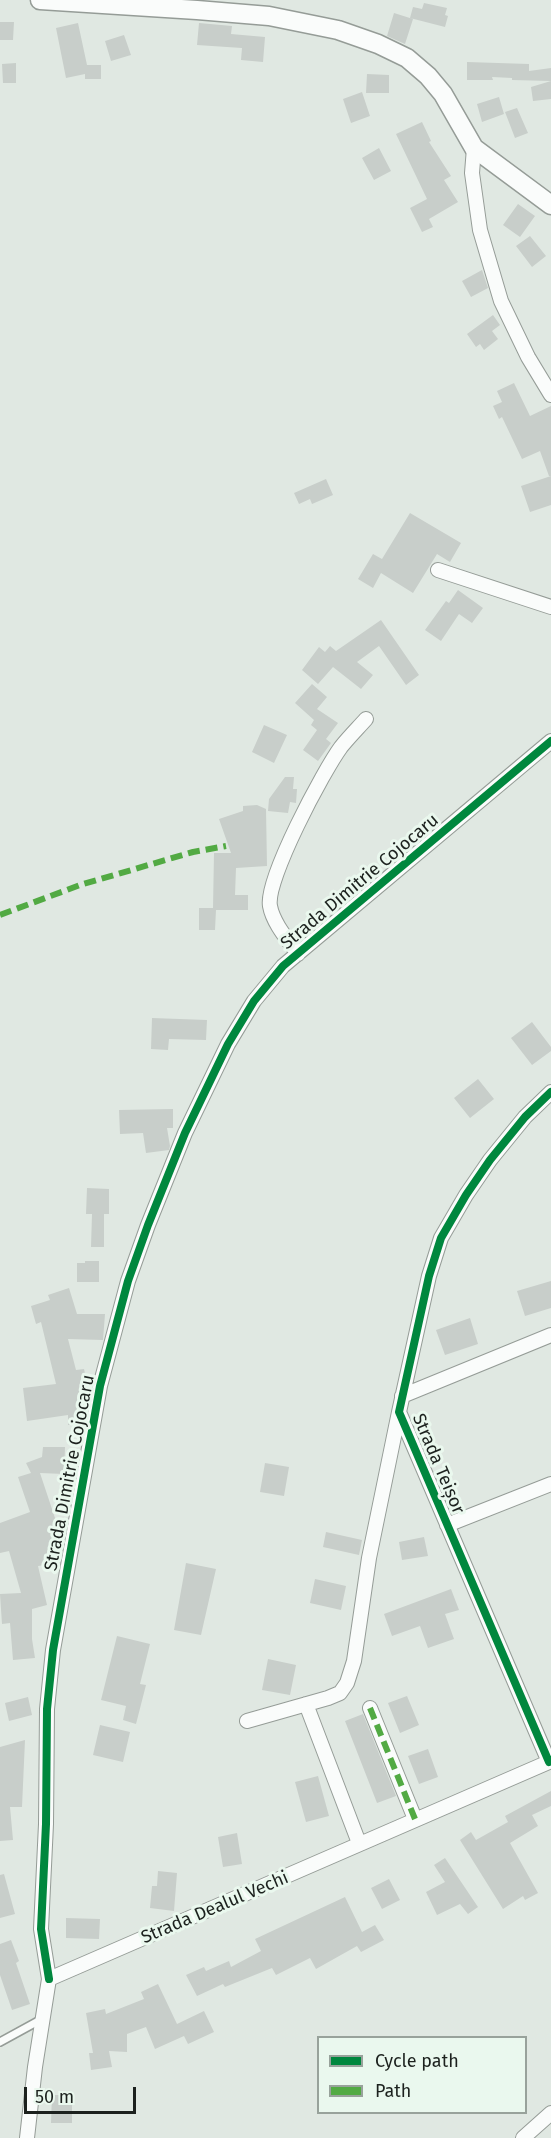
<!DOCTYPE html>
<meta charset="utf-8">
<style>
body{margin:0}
#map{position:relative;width:551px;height:2138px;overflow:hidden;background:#e0e8e2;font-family:"Fira Sans",sans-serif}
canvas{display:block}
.legend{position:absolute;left:317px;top:2036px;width:210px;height:78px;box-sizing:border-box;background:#eaf8ee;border:2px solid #98a29b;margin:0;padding:8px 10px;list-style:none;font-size:18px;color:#1c211e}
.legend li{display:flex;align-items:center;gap:12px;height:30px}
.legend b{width:30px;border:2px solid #98a29b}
.scale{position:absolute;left:24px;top:2087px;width:112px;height:27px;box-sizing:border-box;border:3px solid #1c211e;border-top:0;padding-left:8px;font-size:18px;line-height:21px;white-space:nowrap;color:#1c211e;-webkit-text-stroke:4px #eaf8ee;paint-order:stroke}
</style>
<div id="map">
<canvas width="551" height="2138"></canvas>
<ul class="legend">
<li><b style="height:8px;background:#00873e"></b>Cycle path</li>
<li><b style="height:8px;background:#52aa43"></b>Path</li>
</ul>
<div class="scale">50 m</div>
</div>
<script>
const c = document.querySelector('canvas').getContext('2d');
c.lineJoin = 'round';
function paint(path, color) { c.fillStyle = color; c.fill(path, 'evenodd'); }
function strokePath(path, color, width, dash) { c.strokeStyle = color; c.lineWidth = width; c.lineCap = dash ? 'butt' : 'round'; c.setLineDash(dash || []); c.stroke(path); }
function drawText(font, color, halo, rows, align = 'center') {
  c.font = font + ' "Fira Sans",sans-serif'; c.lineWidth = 6; c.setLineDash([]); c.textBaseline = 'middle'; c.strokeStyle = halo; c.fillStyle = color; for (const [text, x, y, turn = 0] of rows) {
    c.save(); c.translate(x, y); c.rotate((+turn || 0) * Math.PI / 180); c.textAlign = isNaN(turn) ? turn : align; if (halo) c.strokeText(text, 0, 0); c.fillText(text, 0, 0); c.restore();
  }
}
paint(new Path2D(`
 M424 3 447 8 445 15 448 16 445 27 410 18 413 7 422 9Z
 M394 13 413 19 405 44 387 36Z
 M0 22H14L13 40H0Z
 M78 23 87 65H101V79H85V74L66 78 56 28Z
 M199 23 232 26 231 34 265 37 263 62 241 60 242 48 197 45Z
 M124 35 131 55 111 61 105 41Z
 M467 62 529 64V71L551 68V81L512 80V78L492 77 493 80H467Z
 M16 63V83H3L2 64Z
 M367 74 389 75V93H366Z
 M551 81V99L533 101 531 87Z
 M362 92 370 116 351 123 343 99Z
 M499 97 504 114 482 122 477 104Z
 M517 108 528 133 515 138 505 112Z
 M422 122 431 141 429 142 451 176 444 180 458 202 429 219 433 227 422 232 410 208 427 199 396 134Z
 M379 148 391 171 374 180 362 158Z
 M518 204 535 216 520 237 503 225Z
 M530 236 546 256 532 267 516 246Z
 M482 270 488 288 471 297 462 281Z
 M493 315 500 325 492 331 498 339 484 350 480 344 476 347 467 334Z
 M514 383 530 416 551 406V476H549L540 451 522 459 502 417 499 419 493 406 502 402 497 391Z
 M551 476V505L530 512 521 486Z
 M326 479 333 495 312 504 310 499 299 504 294 493Z
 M410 513 461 543 450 562 437 554 413 593 381 573 373 588 358 579 373 554 382 559Z
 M458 590 483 608 472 623 459 614 441 641 425 630 446 601 449 603Z
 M381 620 419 675 406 685 379 646 357 662 373 675 361 689 333 667 318 684 302 670 319 647 325 652 330 646 336 651Z
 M312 684 327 697 317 709 338 723 326 739 331 743 318 761 303 750 317 730 311 725 314 720 295 703Z
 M264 725 287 735 274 763 252 752Z
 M285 777H294L293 789H297L296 803 290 802 288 813 268 811 269 799Z
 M257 805 266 809 267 866 236 868 235 895H248V910H216L215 930H199V908H213L214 853H231L219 819 243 811V806Z
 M152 1018 207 1020 206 1040 169 1039 168 1050 151 1049Z
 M532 1022 551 1047V1051L532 1065 511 1038Z
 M478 1079 494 1099 470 1118 454 1098Z
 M173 1109V1128H167L170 1146 169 1150 146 1153 143 1133 120 1134 119 1110Z
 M87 1188 109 1189V1214H104V1247H91L92 1214H86Z
 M85 1261H99V1282H77V1263H85Z
 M551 1281V1308L525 1316 517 1291Z
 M69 1288 77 1314H105L103 1340 68 1339 76 1370 84 1369 88 1387 84 1388V1416H80V1425H68V1415L27 1421 23 1388 56 1384 41 1322 36 1324 31 1306 50 1300 48 1295Z
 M470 1318 478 1344 445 1355 436 1330Z
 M43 1447H65L64 1474 40 1473 58 1527 61 1556 59 1563 38 1566 47 1605 32 1609V1639L35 1658 13 1660 10 1623 2 1624 0 1594 21 1593 9 1551 0 1553V1523L30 1512 18 1477 31 1473 26 1463 42 1457Z
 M265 1463 289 1467 284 1496 260 1492Z
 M326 1532 362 1540 359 1555 323 1547Z
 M424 1537 428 1556 402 1560 399 1542Z
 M186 1563 216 1569 201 1635 174 1630Z
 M315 1579 346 1586 341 1610 310 1603Z
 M451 1589 459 1610 445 1614 454 1639 428 1648 420 1626 392 1636 384 1614Z
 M117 1636 150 1644 140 1684 146 1685 136 1724 123 1720 126 1706 101 1700Z
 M268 1659 296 1665 290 1695 262 1690Z
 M407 1696 419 1725 400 1733 388 1703Z
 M28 1697 32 1715 9 1721 5 1703Z
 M363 1714 396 1796 377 1803 345 1721Z
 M100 1725 130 1732 123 1762 93 1755Z
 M25 1740 22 1807H10L13 1840 0 1841V1747Z
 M428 1749 438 1777 419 1784 408 1756Z
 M318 1776 329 1816 306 1822 295 1782Z
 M551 1791V1806L532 1815 538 1826 510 1843 538 1893 525 1900 523 1896 503 1909 460 1840 471 1832 476 1840 508 1822 505 1816Z
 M237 1833 242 1864 223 1867 218 1837Z
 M445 1858 478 1907 468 1914 460 1904 437 1915 426 1892 445 1882 434 1865Z
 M158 1871 177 1873 174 1911 150 1908 152 1886H157Z
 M4 1874 15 1914 0 1918V1875Z
 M389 1879 400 1900 382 1909 371 1888Z
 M345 1897 362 1932 375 1925 384 1940 361 1952 357 1946 316 1969 310 1958 276 1975 272 1968 225 1987 223 1984 197 1996 186 1975 204 1967 206 1971 229 1961 231 1967 261 1951 255 1939Z
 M66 1918 100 1919 99 1939 66 1938Z
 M11 1940 19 1961 16 1963 30 2004 12 2010 0 1975V1944Z
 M158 1984 177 2024 204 2011 214 2032 188 2044 184 2036 155 2049 146 2027 127 2034V2052L109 2051 112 2067 91 2070 89 2053H93L86 2013 105 2009 106 2014 144 1999 141 1992Z
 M52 2095H72V2123H51Z`), '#c8ceca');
const lane = new Path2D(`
 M0 2042 42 2019`);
const street = new Path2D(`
 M474 148 472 173 480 230 501 301 528 357 551 395
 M438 570 551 607
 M298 954C288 940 273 923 270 906 265 880 324 770 341 747 349 737 358 728 366 719
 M402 1396 551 1335
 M447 1525 551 1484
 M306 1704 359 1843
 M370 1708 415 1819
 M247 1721 328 1698 340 1693 347 1683 354 1661 369 1558 399 1412
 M549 1762 399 1412 429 1276 441 1238 466 1195 490 1160 525 1117 551 1092
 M49 1979 41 1929 46 1824 47 1709 53 1650 100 1386 128 1281 148 1225 185 1133 228 1044 254 1001 283 966 551 741
 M27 2138 35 2067 49 1979 551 1761
 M523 2138 551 2113`);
const secondary = new Path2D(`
 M40 0 197 10 269 16 338 30 378 44 407 58 428 76 443 94 474 148 551 205`);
strokePath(lane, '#959c97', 10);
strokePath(street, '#959c97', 16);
strokePath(secondary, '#959c97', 21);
strokePath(lane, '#fafcfb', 7);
strokePath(street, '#fafcfb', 14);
strokePath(secondary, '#fafcfb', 18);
strokePath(new Path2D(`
 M0 915 80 885 193 852 226 846
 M370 1708 415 1819`), '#52aa43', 6, [12, 6]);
strokePath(new Path2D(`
 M551 1092 525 1117 490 1160 466 1195 441 1238 429 1276 399 1412 549 1762 551 1761
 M49 1979 41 1929 46 1824 47 1709 53 1650 100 1386 128 1281 148 1225 185 1133 228 1044 254 1001 283 966 551 741`), '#00873e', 8);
drawText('18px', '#1c211e', '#eaf8ee', [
 ["Strada Dimitrie Cojocaru",360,882,-40],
 ["Strada Teișor",438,1464,67],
 ["Strada Dimitrie Cojocaru",70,1473,-79],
 ["Strada Dealul Vechi",215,1908,-23]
]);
</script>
